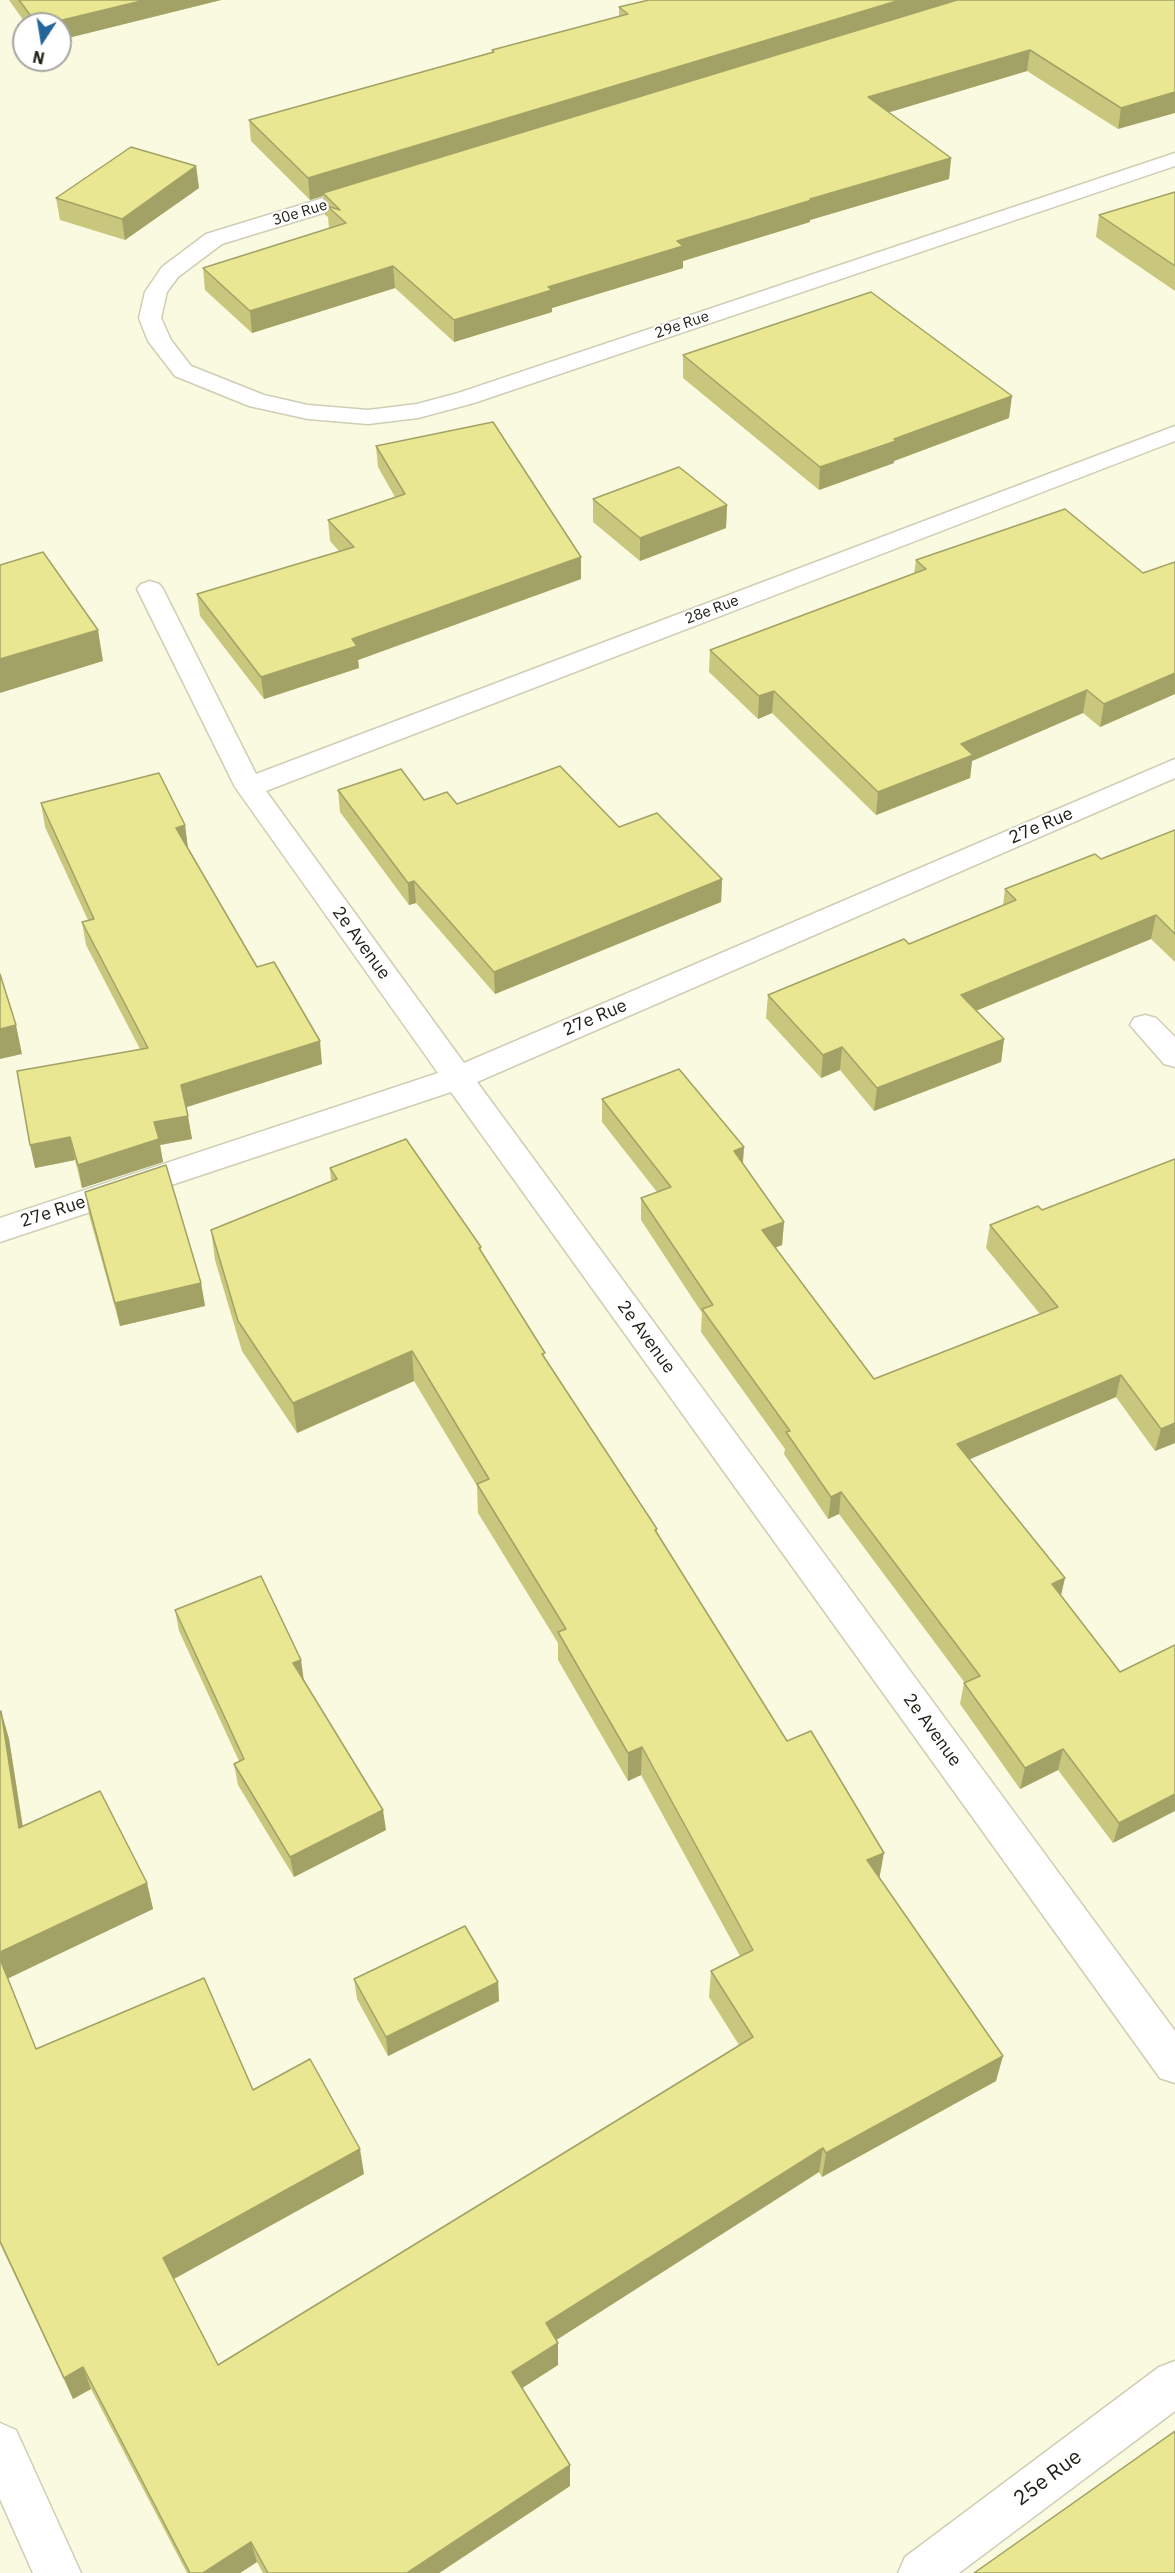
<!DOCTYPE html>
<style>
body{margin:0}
#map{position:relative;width:1175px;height:2573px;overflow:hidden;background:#fafae0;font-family:"IBM Plex Sans",sans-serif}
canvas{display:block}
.north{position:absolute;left:12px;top:12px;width:60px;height:60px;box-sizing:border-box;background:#fff;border:2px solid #a5a5a1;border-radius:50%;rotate:192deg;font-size:16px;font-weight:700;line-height:24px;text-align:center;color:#1e1e15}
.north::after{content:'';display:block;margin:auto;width:21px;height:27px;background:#24659a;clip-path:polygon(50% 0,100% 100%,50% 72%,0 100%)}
</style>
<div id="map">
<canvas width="1175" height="2573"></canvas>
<div class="north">N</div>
</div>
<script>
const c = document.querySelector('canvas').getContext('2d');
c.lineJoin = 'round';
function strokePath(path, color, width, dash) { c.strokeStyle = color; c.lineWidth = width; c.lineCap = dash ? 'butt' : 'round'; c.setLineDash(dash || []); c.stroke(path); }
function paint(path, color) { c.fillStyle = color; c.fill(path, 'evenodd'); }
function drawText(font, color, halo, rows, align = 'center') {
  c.font = font + ' "IBM Plex Sans",sans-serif'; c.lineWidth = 4.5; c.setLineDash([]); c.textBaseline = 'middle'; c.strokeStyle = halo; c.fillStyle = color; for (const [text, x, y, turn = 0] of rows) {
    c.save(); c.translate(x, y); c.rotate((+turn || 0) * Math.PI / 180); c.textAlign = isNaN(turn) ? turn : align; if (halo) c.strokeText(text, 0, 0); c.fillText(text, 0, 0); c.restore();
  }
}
const minor = new Path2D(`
 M1175 153V166L474 403 418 418 368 424 308 419 249 406 175 376 148 341 139 318 145 292 162 267 206 234 359 187 367 186 375 187 378 192 375 197 222 244 178 277 167 292 161 318 171 340 191 366 264 395 308 405 368 410 417 404 458 393Z
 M1175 426V441L266 791 464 1063 1175 759V778L477 1082 1175 2031V2083L1160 2078 451 1092 0 1242V1218L438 1073 235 787 137 589 141 584 150 581 159 584 163 589 256 774Z
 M1145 1015 1156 1018 1175 1037V1067L1164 1064 1130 1025 1134 1018Z
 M1175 2361V2411L959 2573H898L905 2557 1159 2367Z
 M0 2423 16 2430 81 2573H33L0 2499Z`);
strokePath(minor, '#ceceb5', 3);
paint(minor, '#fff');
paint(new Path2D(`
 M9 0H221L60 40V24H26Z
 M1175 0 1118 129 1027 71 888 112 951 158 949 179 810 220V222L683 261V268L552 308V312L454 342 395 288 252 333 205 290 203 268 329 228 328 217 325 215 323 196 310 200 251 141 249 120 492 52V50L619 16V7Z
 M196 166 199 188 125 240 60 220 56 198Z
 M1175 192V291L1096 237 1099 215Z
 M683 355 1009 418 894 461V463L819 490 683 378Z
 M376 446 581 579 358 660 359 668 264 699 200 616 197 594 339 551 330 541 328 520 395 497 378 467Z
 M593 499 727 505 726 528 640 561 593 522Z
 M916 560 1143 573 1175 562V694L1100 727 1083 713 972 761 970 778 876 815 772 713 758 719 709 672 710 650 914 574Z
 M338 790 457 804 619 827 722 879 721 902 495 994 416 903 409 905 340 812Z
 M41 803 185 825 188 849 257 967 322 1064 186 1107 192 1139 160 1145 163 1162 82 1188 75 1160 35 1168 140 1049 86 945 82 922 88 920 45 827Z
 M1175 830V962L1151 939 976 1011 1004 1039 1001 1062 874 1111 840 1070 821 1078 766 1018 768 995 909 944 1003 905 1005 889 1101 859Z
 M602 1099 744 1147 743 1164 784 1222 782 1245 775 1248 874 1379 1040 1314 986 1248 990 1225 1038 1206 1175 1443 1155 1451 1116 1397 969 1459 1061 1596 1120 1672 1175 1645 1113 1843 1058 1770 1020 1789 960 1704 964 1683H965L839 1514 828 1519 784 1454 785 1449 701 1332 702 1313 641 1220V1198L657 1192 602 1122Z
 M330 1168 481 1247V1252L546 1359 657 1529V1532L787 1741 880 1878 996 2081 822 2177 819 2172 556 2340 558 2365 522 2388 570 2486 439 2573H263L257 2562 240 2573H187L91 2389 73 2399 0 2244V1712L1 1711 9 1739 23 1827 147 1883 153 1909 8 1978 36 2049 253 2090 364 2174 174 2279 218 2365 739 2045 709 1997 711 1971 740 1956 641 1775 628 1781 558 1660V1643L478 1513 477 1486 414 1381 297 1433 242 1351 215 1260 211 1230 331 1182Z
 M85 1192 201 1283 205 1306 120 1326 89 1215Z
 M175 1610 304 1681 386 1830 294 1877 238 1785 234 1764 239 1761 179 1631Z
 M354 1979 498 1982 499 2001 388 2056 357 1999Z`), '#c8c77d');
paint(new Path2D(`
 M145 0H221L60 40V24H46Z
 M900 0H966L323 193V196L310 200 308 178Z
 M1030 50 1027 71 867 119 868 97Z
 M1175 92V113L1118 129 1121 108Z
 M951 158 949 179 810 220V222L683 261V268L552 308V312L454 342V320L677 241 810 199Z
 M196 166 199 188 125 240 122 219Z
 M393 266 395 288 252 333 250 311Z
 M1012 396 1009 418 894 461V463L819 490 820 467 894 439Z
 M727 505 726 528 640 561V538Z
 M581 557V579L358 660 359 668 264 699 261 677 352 639Z
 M98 630 103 661 0 693V659Z
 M1175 673V694L1100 727 1104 704Z
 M1087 690 1083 713 972 761 970 778 876 815 878 792 961 744Z
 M774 691 772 713 758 719 759 696Z
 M185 825 188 849 179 851 176 828Z
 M722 879 721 902 495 994 494 972Z
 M414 881 416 903 409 905 408 883Z
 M1156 915 1151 939 958 1018 961 995Z
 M16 1025 22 1054 0 1059V1029Z
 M1004 1039 1001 1062 874 1111 877 1088Z
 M320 1041 322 1064 184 1108 181 1085Z
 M842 1047 840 1070 821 1078 823 1055Z
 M188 1116 192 1139 160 1145 163 1162 82 1188 78 1165 154 1122Z
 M70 1137 75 1160 35 1168 30 1145Z
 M744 1147 742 1170 734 1151Z
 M784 1222 782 1245 760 1253 762 1230Z
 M201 1283 205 1306 120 1326 115 1303Z
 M412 1351 414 1381 297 1433 293 1403Z
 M1121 1375 1116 1397 954 1466 957 1444Z
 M1175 1423V1443L1155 1451 1161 1429Z
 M841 1492 839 1514 828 1519 831 1497Z
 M1065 1578 1060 1600 1052 1584Z
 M301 1660 304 1681 296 1685 293 1663Z
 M1 1711 9 1739 27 1855 19 1828Z
 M642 1747 641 1775 628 1781V1753Z
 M1063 1749 1058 1770 1020 1789 1025 1768Z
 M1175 1794V1811L1113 1843 1119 1823Z
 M383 1810 386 1830 294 1877 290 1857Z
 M884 1853 879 1880 867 1860Z
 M147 1883 153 1909 7 1979 0 1960V1952Z
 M498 1982 499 2001 388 2056 386 2037Z
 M1003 2056 996 2081 822 2177 826 2153Z
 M823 2148 819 2172 547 2346 546 2323Z
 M360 2149 364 2174 170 2281 163 2258Z
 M558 2343V2365L513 2394 512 2372Z
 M83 2367 91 2389 73 2399 64 2378Z
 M570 2465V2486L439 2573H407Z
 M251 2542 257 2562 240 2573H203Z`), '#a3a266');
const building = new Path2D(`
 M19 0H145L46 24H37Z
 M649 0H900L308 178 249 120 494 52 492 50 628 14 619 7Z
 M957 0H1175V92L1121 108 1030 50 868 97 951 158 810 199 812 200 677 241 683 246 548 287 552 290 454 320 393 266 250 311 203 268 346 223 327 206 340 210 323 193Z
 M131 147 196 166 122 219 56 198Z
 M1175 192V266L1099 215Z
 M871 292 1012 396 894 439 896 441 820 467 683 355Z
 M493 422 581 557 352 639 357 646 261 677 197 594 354 547 328 520 405 494 376 446Z
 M679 467 727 505 640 538 593 499Z
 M1065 509 1143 573 1175 562V673L1104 704 1087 690 961 744 973 755 878 792 774 691 759 696 710 650 926 569 916 560Z
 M43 552 98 630 0 659V565Z
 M560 766 619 827 657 813 722 879 494 972 414 881 408 883 338 790 401 769 424 800 447 792 457 804Z
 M159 773 185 825 176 828 257 967 274 962 320 1041 181 1085 188 1116 154 1122 159 1139 78 1165 70 1137 30 1145 17 1071 148 1048 82 922 94 919 41 803Z
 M1175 830V934L1156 915 961 995 1004 1039 877 1088 842 1047 823 1055 768 995 904 939 909 944 1016 900 1005 889 1095 854 1101 859Z
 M0 974 16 1025 0 1029Z
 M679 1069 744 1147 734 1151 784 1222 762 1230 874 1379 1058 1307 990 1225 1038 1206 1042 1210 1175 1159V1423L1161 1429 1121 1375 957 1444 1065 1578 1052 1584 1120 1672 1175 1645V1794L1119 1823 1063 1749 1025 1768 964 1683 980 1676 841 1492 831 1497 786 1432 790 1431 702 1309 713 1305 641 1198 671 1187 602 1099Z
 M406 1139 481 1247 479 1248 545 1353 542 1354 657 1529 655 1530 787 1741 811 1731 884 1853 867 1860 1003 2056 826 2153 823 2148 546 2323 558 2343 512 2372 570 2465 407 2573H268L251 2542 203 2573H190L83 2367 64 2378 0 2241V1959L36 2049 204 1978 253 2090 310 2059 360 2149 163 2258 218 2365 753 2037 711 1971 753 1950 642 1747 628 1753 558 1632 566 1629 477 1484 489 1479 412 1351 293 1403 238 1321 211 1230 337 1179 330 1168Z
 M166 1165 201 1283 115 1303 85 1192Z
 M261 1576 301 1660 293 1663 383 1810 290 1857 234 1764 244 1759 175 1610Z
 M1 1711 19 1828 100 1791 147 1883 0 1952V1712Z
 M465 1926 498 1982 386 2037 354 1979Z
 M1175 2431V2573H974Z`);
paint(building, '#e9e791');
strokePath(building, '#a3a266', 1.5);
drawText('15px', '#1e1e15', '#fff', [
 ["30e Rue",300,213,-17],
 ["29e Rue",682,325,-19],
 ["28e Rue",712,610,-21]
]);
drawText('18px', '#1e1e15', '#fff', [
 ["27e Rue",1041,826,-23],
 ["2e Avenue",361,943,54],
 ["27e Rue",595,1018,-23],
 ["27e Rue",53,1212,-18],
 ["2e Avenue",646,1337,54],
 ["2e Avenue",932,1730,54]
]);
drawText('21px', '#1e1e15', '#fff', [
 ["25e Rue",1048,2478,-37]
]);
</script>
